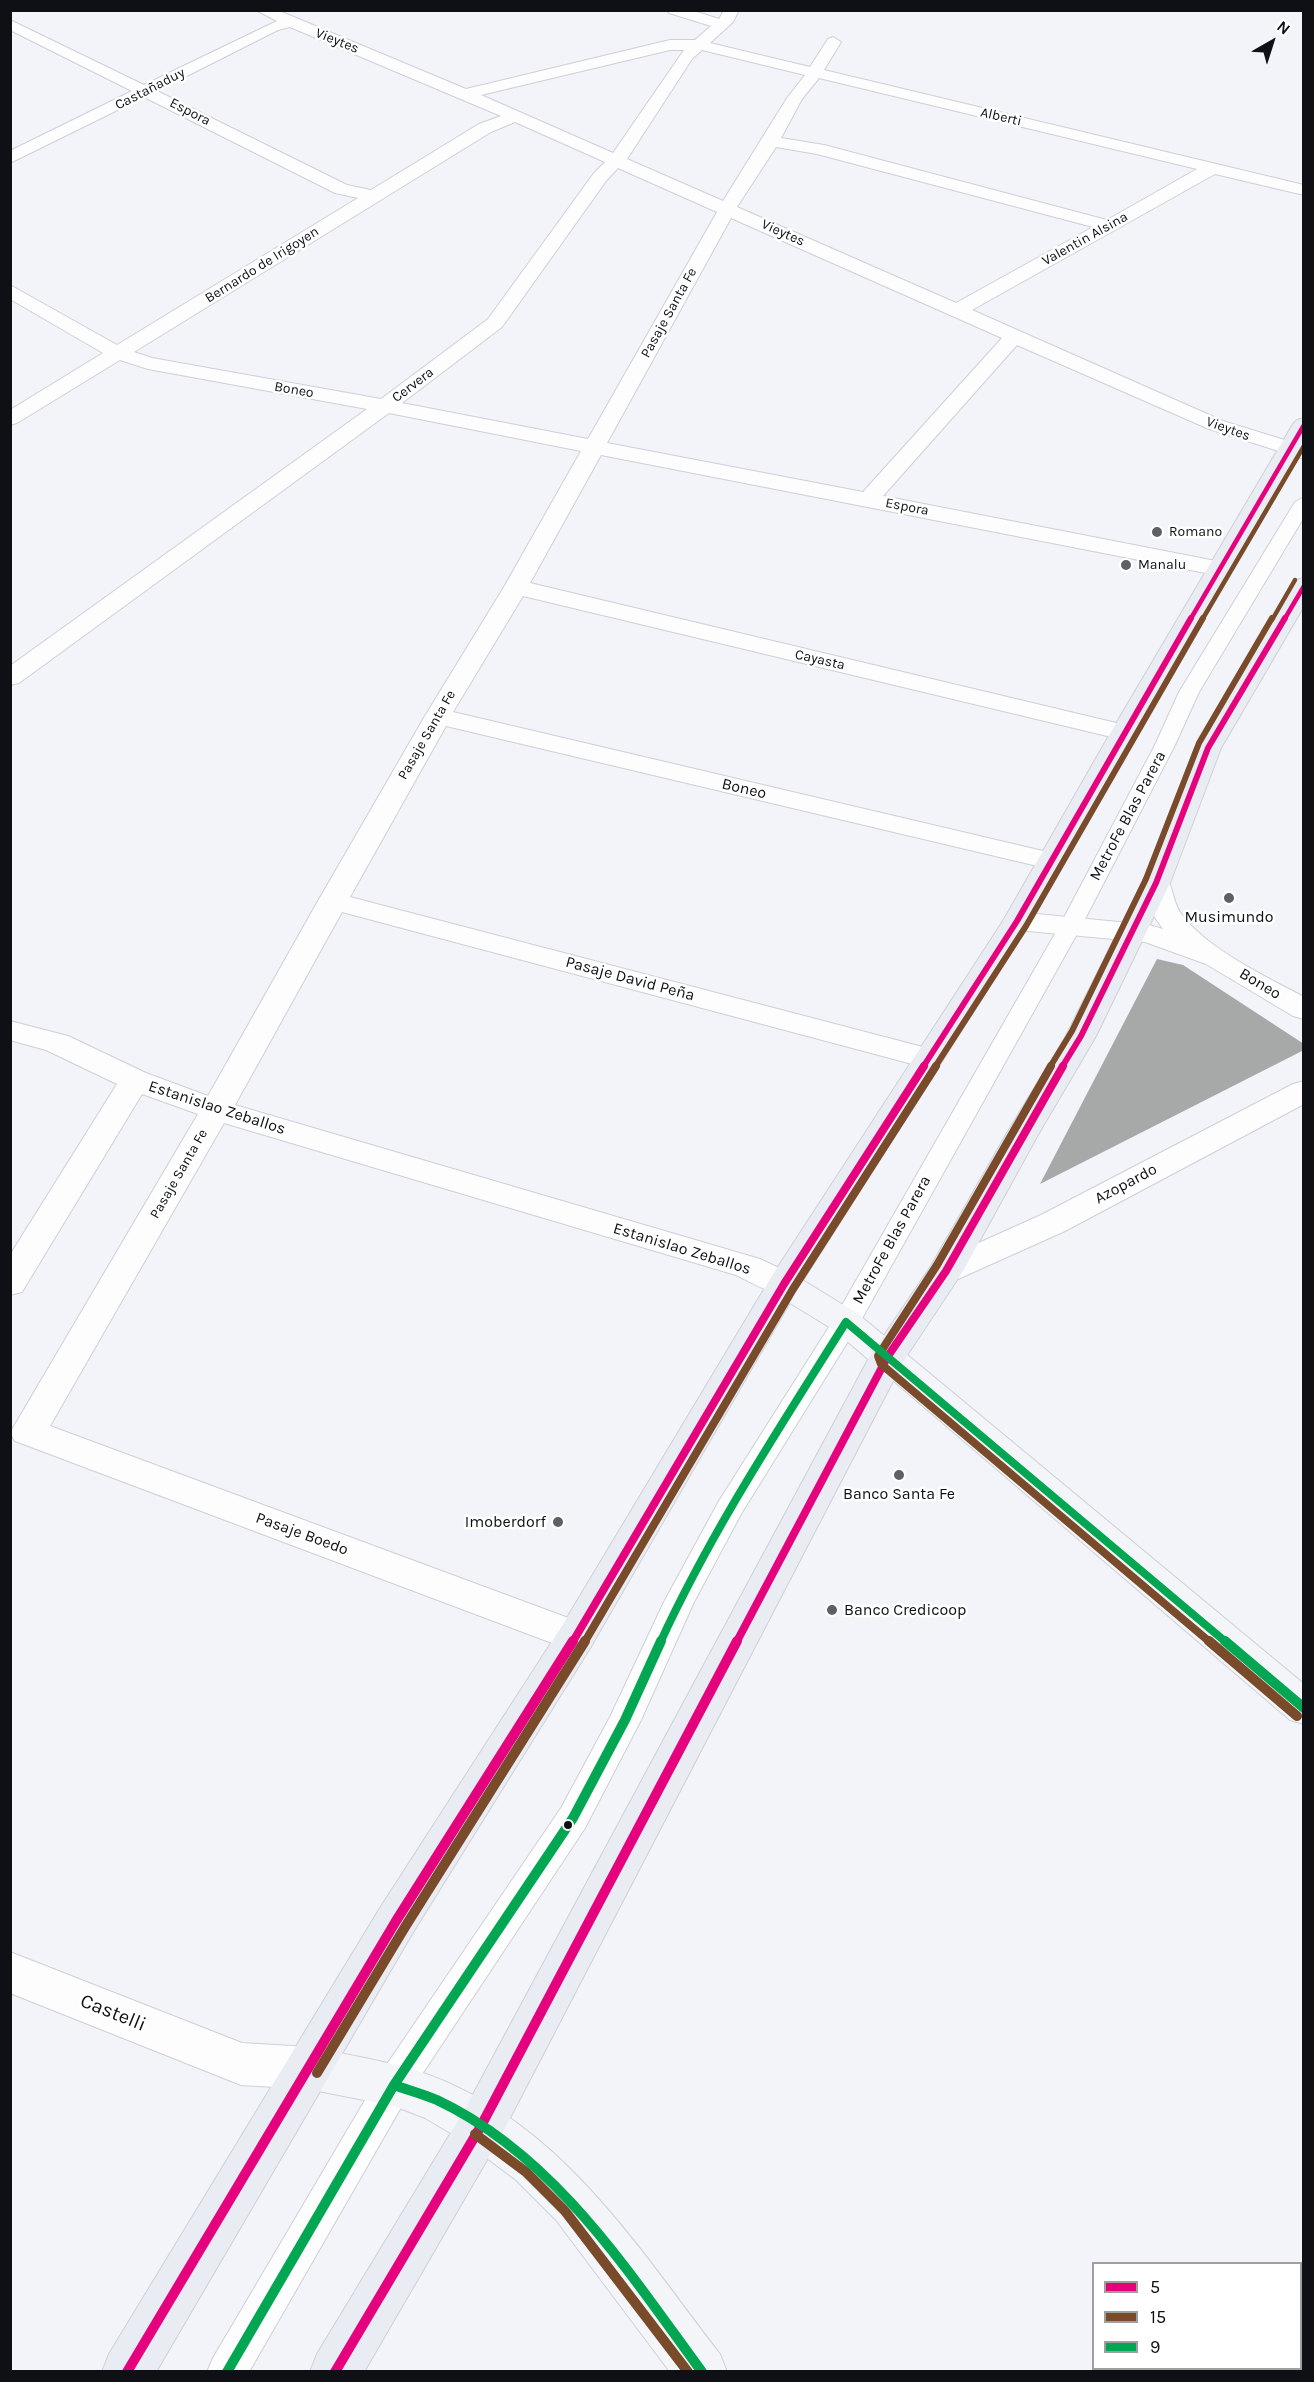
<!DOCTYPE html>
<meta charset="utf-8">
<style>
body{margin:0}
#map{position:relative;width:1314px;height:2382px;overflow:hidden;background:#f2f4fa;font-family:Karla,sans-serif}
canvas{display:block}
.frame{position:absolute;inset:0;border:12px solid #0e1015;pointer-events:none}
.legend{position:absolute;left:1092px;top:2262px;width:210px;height:108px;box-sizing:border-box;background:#fff;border:2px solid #9f9fa1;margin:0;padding:8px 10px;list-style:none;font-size:18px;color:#0e1015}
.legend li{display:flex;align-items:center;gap:12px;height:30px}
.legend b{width:30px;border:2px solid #9f9fa1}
.north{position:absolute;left:1242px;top:12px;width:60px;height:60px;-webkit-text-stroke:4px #fff;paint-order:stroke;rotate:39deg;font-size:16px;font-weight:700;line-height:24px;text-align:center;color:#0e1015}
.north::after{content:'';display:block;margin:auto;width:21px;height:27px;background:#0e1015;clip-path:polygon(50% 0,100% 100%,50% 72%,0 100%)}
</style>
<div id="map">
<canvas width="1314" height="2382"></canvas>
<div class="frame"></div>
<ul class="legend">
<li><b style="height:8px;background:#e5007d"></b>5</li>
<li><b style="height:8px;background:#7a4b2a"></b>15</li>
<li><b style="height:8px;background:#00a651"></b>9</li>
</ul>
<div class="north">N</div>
</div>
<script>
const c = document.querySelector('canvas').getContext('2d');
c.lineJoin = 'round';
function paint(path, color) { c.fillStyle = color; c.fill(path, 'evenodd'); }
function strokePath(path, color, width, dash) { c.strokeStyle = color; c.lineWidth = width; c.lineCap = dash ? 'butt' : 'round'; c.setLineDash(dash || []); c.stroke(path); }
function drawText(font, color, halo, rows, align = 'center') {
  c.font = font + ' Karla,sans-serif'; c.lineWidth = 5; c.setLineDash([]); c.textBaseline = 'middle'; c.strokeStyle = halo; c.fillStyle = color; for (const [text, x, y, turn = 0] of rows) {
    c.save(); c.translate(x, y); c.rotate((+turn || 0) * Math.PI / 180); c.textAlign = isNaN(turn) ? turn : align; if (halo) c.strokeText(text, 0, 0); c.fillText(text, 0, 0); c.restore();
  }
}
paint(new Path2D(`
 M1157 959 1183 965 1304 1044V1050L1040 1184Z`), '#a7a8a8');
const lane = new Path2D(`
 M1304 497V517L1199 692 1175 745 1082 925 860 1322 741 1514 694 1602 641 1720 585 1828 407 2097 249 2372H207L213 2358 381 2073 561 1808 610 1717 664 1602 719 1501 834 1319 1060 925 1155 745 1179 692 1295 502Z`);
const street = new Path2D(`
 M256 10H277L466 89 670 40H695L711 26 669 13 667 10H691L719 19 724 10H739L733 22 710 43 810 67 828 39 833 37 841 42 824 70 1304 185V195L1215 174 972 310 1223 421 1304 446V459L1209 429 1017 345 883 496 1221 562 1229 564 1233 569 1229 574 1221 576 601 455 530 583 1133 727 1137 732 1133 737 1124 740 523 596 453 712 1060 855 1064 861 1060 867 1050 869 446 726 350 897 938 1051 942 1058 938 1065 927 1067 916 1065 342 912 235 1105 760 1259 796 1276 801 1284 796 1292C774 1298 755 1284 736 1275L224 1123 50 1426 590 1626 596 1637 590 1648 576 1652 15 1441 10 1433 198 1114 142 1094 22 1292 10 1295V1255L117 1084 46 1050 10 1040V1021L68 1036 146 1073 208 1096 318 901 425 716 504 587 581 451 389 413 19 683 10 685V666L367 409 148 369 120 360 17 423 10 425V410L103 353 10 299V285L117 345 358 198 335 193 144 97 10 163V151L132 91 10 30V20L144 85 277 21ZM290 27 501 116 479 124 371 190 347 185 157 91 278 30ZM670 50H684L613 153 481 95ZM702 50 805 75 787 98 723 201 627 159 692 59ZM819 78 1197 169 1107 220 824 145 781 138 802 99ZM515 122 605 162 594 173 488 319 381 399 152 358 134 352 491 132ZM776 147 817 154 1093 227 956 303 737 207ZM618 168 717 212 588 439 402 403 502 327 606 181ZM731 218 1002 338 863 492 607 443Z
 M1156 875 1166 877C1174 889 1173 904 1182 915 1209 950 1265 976 1304 997V1019L1293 1016 1206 964 1145 942 1017 930 1007 927 1003 921 1007 915 1017 912 1149 925 1163 929 1150 910 1142 883 1146 877Z
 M1304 1081V1104L1065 1231 958 1279 946 1282 934 1279 929 1271 934 1263 1041 1215 1293 1084Z
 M10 1952 242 2043 308 2047 324 2053 331 2068 324 2083 308 2089 241 2085 10 1993Z
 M1304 2286V2336L1300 2337V2287Z
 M1211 2368H1263L1262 2372H1210Z`);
const secondary = new Path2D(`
 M784 1272 796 1276 858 1314 1304 1684V1724L1290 1720 834 1330 772 1292 767 1284 772 1276Z
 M308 2047C358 2057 411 2064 457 2087 573 2142 644 2256 720 2354L727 2372H670L556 2220 516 2180 464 2141 425 2118 394 2106 308 2089 292 2083 285 2068 292 2053Z`);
const primary = new Path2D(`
 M1304 418V443L1137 732 1031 921 800 1285 590 1648 412 1934 156 2372H102L109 2354 380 1908 562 1626 772 1276 1003 921 1111 732 1293 424 1297 420Z
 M1304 578V606L1221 748 1170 883 1096 1036 1039 1133 963 1271 904 1360 498 2141 364 2372H310L317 2354 464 2111 870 1356 931 1266 1007 1133 1066 1036 1142 883 1195 748 1292 585 1296 580Z`);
strokePath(lane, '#ced0d6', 2);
strokePath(street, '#ced0d6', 2);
strokePath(secondary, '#ced0d6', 2);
strokePath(primary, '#cfd0d3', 2);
paint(lane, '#fdfdfe');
paint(street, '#fdfdfe');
paint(secondary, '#f4f5f9');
paint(primary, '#eaecf4');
strokePath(new Path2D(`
 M1190 620 1304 425
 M1284 620 1304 586`), '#e5007d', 4.5);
strokePath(new Path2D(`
 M923 1067 1017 921 1191 618
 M1062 1067 1081 1036 1156 883 1208 748 1285 618`), '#e5007d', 6);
strokePath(new Path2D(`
 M572 1643 784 1284 924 1066
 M736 1643 888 1356 946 1271 1063 1066`), '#e5007d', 8);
strokePath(new Path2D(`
 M127 2372 396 1921 573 1641
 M335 2372 481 2126 737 1641`), '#e5007d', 10);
strokePath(new Path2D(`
 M1202 620 1304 446
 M1272 620 1295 580`), '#7a4b2a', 4.5);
strokePath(new Path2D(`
 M935 1067 1026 926 1203 618
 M1050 1067 1072 1031 1146 879 1199 743 1272 618`), '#7a4b2a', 6);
strokePath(new Path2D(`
 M1051 1066 937 1265 878 1356 881 1364 1211 1643
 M584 1643 793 1289 936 1066`), '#7a4b2a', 8);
strokePath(new Path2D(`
 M1209 1641 1297 1716
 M317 2073 405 1927 585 1641
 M475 2134 526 2172 565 2211 688 2372`), '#7a4b2a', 10);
strokePath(new Path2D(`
 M660 1643C712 1530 780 1427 846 1322L1227 1643`), '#00a651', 8);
strokePath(new Path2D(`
 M1225 1641 1304 1708
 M394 2085C408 2090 423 2094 437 2100 554 2155 628 2271 702 2372
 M227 2372 394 2085 573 1818 625 1720 661 1641`), '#00a651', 10);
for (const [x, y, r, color] of [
 [1157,532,6,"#5e6065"],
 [1126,565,6,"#5e6065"],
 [1229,898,6,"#5e6065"],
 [899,1475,6,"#5e6065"],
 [558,1522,6,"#5e6065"],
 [832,1610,6,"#5e6065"],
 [568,1825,5,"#0e1015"]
]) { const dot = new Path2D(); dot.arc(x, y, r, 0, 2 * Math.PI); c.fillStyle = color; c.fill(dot); strokePath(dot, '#fff', 2); }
drawText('14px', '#0e1015', '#fff', [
 ["Vieytes",337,41,22],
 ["Castañaduy",150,89,-27],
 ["Espora",190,112,27],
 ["Alberti",1001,117,13],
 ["Vieytes",783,233,24],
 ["Valentin Alsina",1085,239,-29],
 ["Bernardo de Irigoyen",262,265,-32],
 ["Pasaje Santa Fe",669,313,-61],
 ["Cervera",413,385,-37],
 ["Boneo",294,390,10],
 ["Vieytes",1228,429,20],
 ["Espora",907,507,11],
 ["Cayasta",820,660,13],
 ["Pasaje Santa Fe",427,735,-60],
 ["Pasaje Santa Fe",179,1174,-60]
]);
drawText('14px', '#0e1015', '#fff', [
 ["Romano",1169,532],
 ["Manalu",1138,565]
], 'left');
drawText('16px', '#0e1015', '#fff', [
 ["Boneo",744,789,13],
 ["MetroFe Blas Parera",1128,816,-62],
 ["Pasaje David Peña",630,979,15],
 ["Boneo",1260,984,31],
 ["Estanislao Zeballos",217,1108,18],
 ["Azopardo",1126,1184,-28],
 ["MetroFe Blas Parera",892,1240,-61],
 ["Estanislao Zeballos",682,1249,17],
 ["Pasaje Boedo",302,1534,20]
]);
drawText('16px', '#0e1015', '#fff', [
 ["Musimundo",1229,917],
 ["Banco Santa Fe",899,1494],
 ["Imoberdorf",546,1522,"right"],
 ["Banco Credicoop",844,1610,"left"]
]);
drawText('20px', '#0e1015', '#fff', [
 ["Castelli",113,2013,22]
]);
</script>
